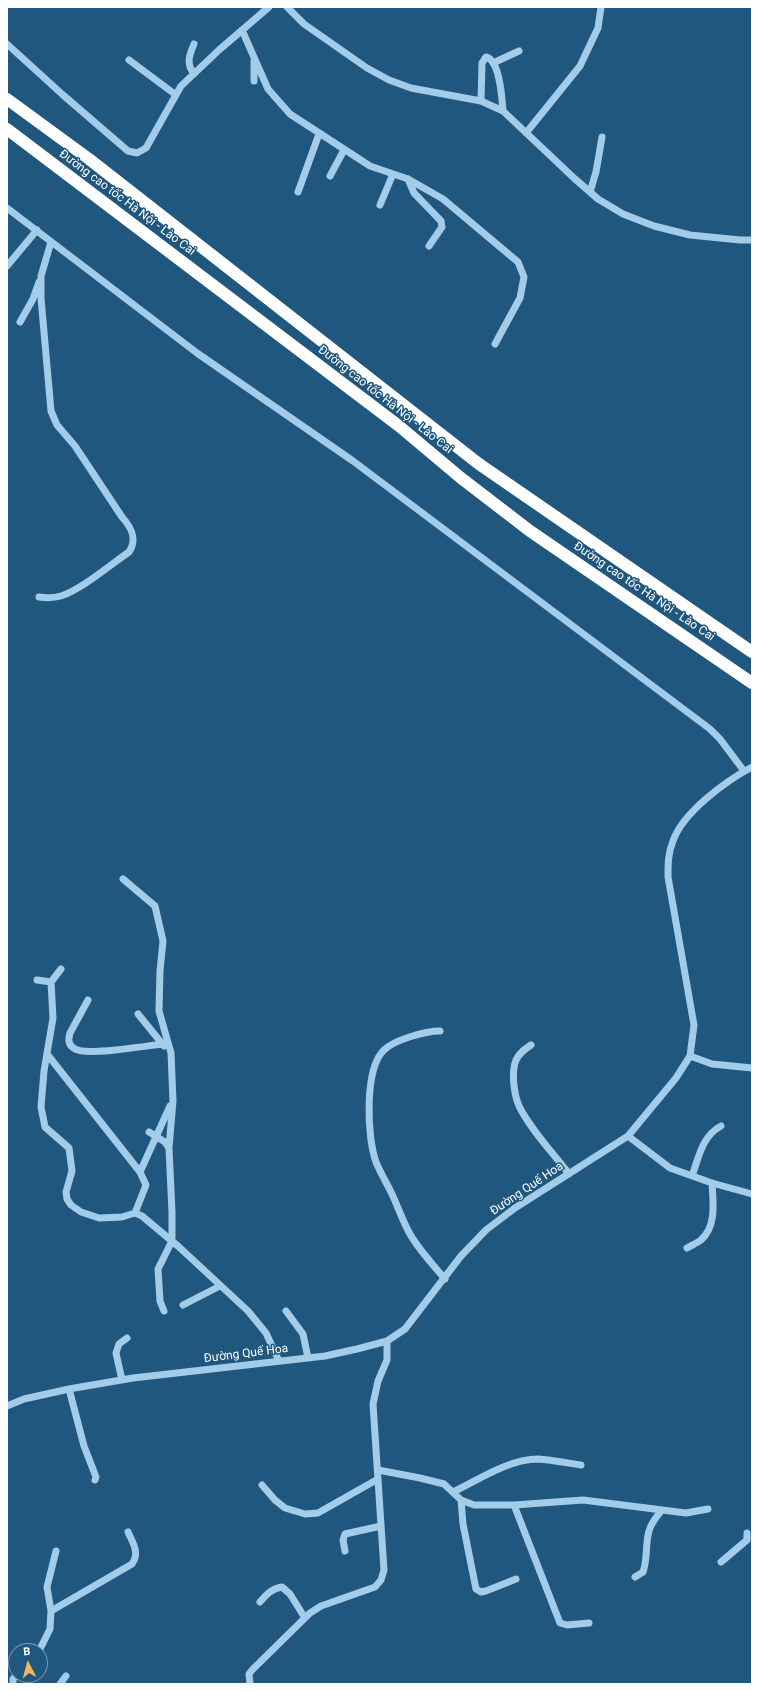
<!DOCTYPE html>
<meta charset="utf-8">
<style>
body{margin:0}
#map{position:relative;width:759px;height:1691px;overflow:hidden;background:#1f577e;font-family:Roboto,sans-serif}
canvas{display:block}
.frame{position:absolute;inset:0;border:8px solid #fff;pointer-events:none}
.north{position:absolute;left:8px;top:1643px;width:40px;height:40px;box-sizing:border-box;background:#1f577e;border:1px solid #799ab2;border-radius:50%;rotate:354deg;font-size:11px;font-weight:700;line-height:16px;text-align:center;color:#fff}
.north::after{content:'';display:block;margin:auto;width:14px;height:18px;background:#f6b461;clip-path:polygon(50% 0,100% 100%,50% 72%,0 100%)}
</style>
<div id="map">
<canvas width="759" height="1691"></canvas>
<div class="frame"></div>
<div class="north">B</div>
</div>
<script>
const c = document.querySelector('canvas').getContext('2d');
c.lineJoin = 'round';
function strokePath(path, color, width, dash) { c.strokeStyle = color; c.lineWidth = width; c.lineCap = dash ? 'butt' : 'round'; c.setLineDash(dash || []); c.stroke(path); }
function drawText(font, color, halo, rows, align = 'center') {
  c.font = font + ' Roboto,sans-serif'; c.lineWidth = 3; c.setLineDash([]); c.textBaseline = 'middle'; c.strokeStyle = halo; c.fillStyle = color; for (const [text, x, y, turn = 0] of rows) {
    c.save(); c.translate(x, y); c.rotate((+turn || 0) * Math.PI / 180); c.textAlign = isNaN(turn) ? turn : align; if (halo) c.strokeText(text, 0, 0); c.fillText(text, 0, 0); c.restore();
  }
}
strokePath(new Path2D(`
 M287 7 304 24 367 68 389 80 411 88 481 101 503 111 575 179 598 199 623 214 654 226 690 235 740 240H752
 M242 30 268 89 290 114 370 166 408 179 443 199 518 262 524 277 520 298 495 344
 M7 44 63 95 128 151 137 153 146 148 181 86 219 50 269 7
 M129 60 176 95
 M493 63 519 51
 M194 74C186 63 189 56 194 44
 M254 81V61
 M481 101 482 63 486 57C500 60 502 99 503 111
 M526 133 580 66 598 28 601 7
 M330 176 344 150
 M408 179 414 193 441 221 442 227 429 246
 M298 192 319 134
 M590 192 596 172 602 137
 M380 205 393 174
 M7 208 197 353 353 461 710 729 720 739 744 771
 M7 266 37 230
 M20 322 33 299 39 282
 M39 597C46 598 54 598 61 596 82 589 110 565 129 552 138 539 131 527 122 517L75 446 57 425 51 411 41 298V276L51 242
 M123 879 155 906 163 941 160 971 159 1011 171 1053 173 1101 169 1148
 M61 969 51 982 53 1018 44 1071 41 1107 45 1127 69 1148 72 1171 66 1192 67 1199 71 1205 81 1212 99 1218 122 1217 135 1213 142 1216 179 1247 248 1311 266 1333 279 1361
 M37 980 51 982
 M88 1000 70 1033C68 1040 68 1045 75 1049 87 1056 146 1046 162 1044
 M138 1014 164 1046
 M440 1031C425 1031 394 1040 384 1050 364 1069 367 1138 376 1162 380 1172 386 1182 391 1192 398 1206 404 1226 413 1239 422 1253 434 1266 445 1279
 M531 1045C525 1049 519 1053 516 1060 511 1073 514 1094 519 1106 530 1129 554 1154 569 1174
 M47 1054 140 1172 146 1185 135 1213
 M690 1056 712 1064 752 1068
 M149 1132 165 1142 169 1148 172 1212V1241L158 1269 160 1301 164 1311
 M628 1136 670 1168 712 1183 752 1194
 M140 1172 170 1106
 M692 1176C699 1157 702 1136 721 1126
 M687 1248C692 1245 697 1243 701 1240 717 1226 713 1201 712 1183
 M183 1305 220 1286
 M286 1311 303 1334 308 1358
 M122 1380 116 1353 119 1344 127 1338
 M69 1389 84 1446 96 1477 95 1480
 M7 1406 24 1399 69 1389 133 1378 325 1356 357 1349 387 1341 405 1329 461 1256 486 1230 515 1208 628 1136 676 1078 690 1056 694 1025 668 877C668 864 668 853 673 841 683 812 726 781 752 767
 M378 1470 420 1478 444 1484 461 1500 474 1505H514L583 1500 686 1513 708 1509
 M262 1485 275 1500 285 1508 305 1514 318 1513 378 1479
 M453 1492C478 1480 509 1459 538 1459 552 1460 567 1463 581 1465
 M461 1500 463 1524 476 1589 481 1592 486 1591 516 1579
 M514 1505 560 1623 567 1625 589 1623
 M345 1551 343 1540 345 1534 381 1526
 M721 1562 747 1540V1533
 M635 1577 643 1572C648 1558 645 1545 649 1531 651 1523 657 1516 662 1510
 M260 1602C266 1595 272 1588 282 1587L290 1594 305 1618
 M51 1611 132 1564C140 1553 133 1543 128 1532
 M39 1651 50 1629 51 1611 47 1587 56 1551
 M13 1684V1679L17 1675
 M60 1684 66 1676
 M250 1684 249 1674 252 1670 310 1613 321 1606 375 1587 381 1580 384 1570 373 1404 378 1381 387 1360V1341`), '#a2cce8', 7);
strokePath(new Path2D(`
 M7 99 89 159 479 464 752 652
 M7 129 399 426 461 478 530 531 752 683`), '#fff', 12);
drawText('12px', '#fff', '#1f577e', [
 ["Đường cao tốc Hà Nội - Lào Cai",127,203,37],
 ["Đường cao tốc Hà Nội - Lào Cai",385,400,38],
 ["Đường cao tốc Hà Nội - Lào Cai",644,592,34],
 ["Đường Quế Hoa",527,1189,-34],
 ["Đường Quế Hoa",246,1354,-7]
]);
</script>
